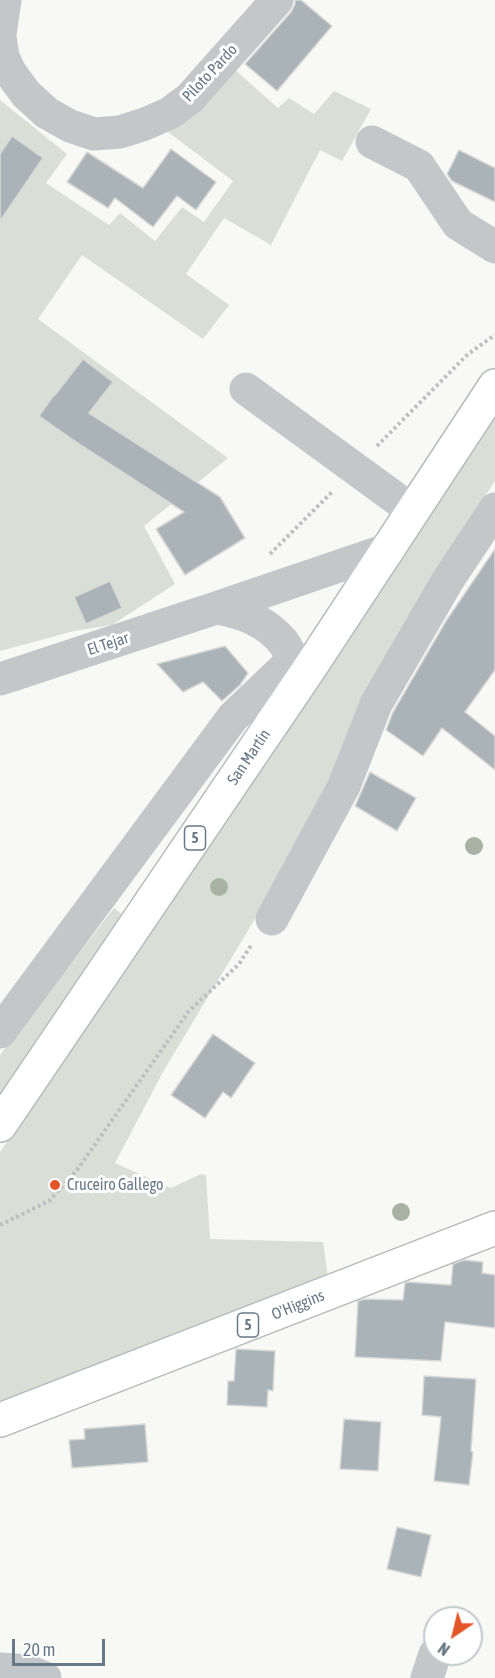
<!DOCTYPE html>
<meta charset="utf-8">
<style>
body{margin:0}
#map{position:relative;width:495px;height:1678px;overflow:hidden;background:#f8f8f5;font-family:"Asap Condensed",sans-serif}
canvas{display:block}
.north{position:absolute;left:423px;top:1606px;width:60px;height:60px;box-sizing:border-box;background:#fff;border:2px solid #c2c9cf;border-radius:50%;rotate:215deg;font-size:16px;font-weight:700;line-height:24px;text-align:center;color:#677886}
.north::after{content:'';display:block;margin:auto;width:21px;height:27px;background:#e45629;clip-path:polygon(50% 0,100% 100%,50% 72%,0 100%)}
.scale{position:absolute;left:12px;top:1639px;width:93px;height:27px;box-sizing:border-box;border:3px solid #677886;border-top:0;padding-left:8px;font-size:18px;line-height:21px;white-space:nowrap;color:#677886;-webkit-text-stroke:4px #fff;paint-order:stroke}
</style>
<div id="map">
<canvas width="495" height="1678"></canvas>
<div class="north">N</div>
<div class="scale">20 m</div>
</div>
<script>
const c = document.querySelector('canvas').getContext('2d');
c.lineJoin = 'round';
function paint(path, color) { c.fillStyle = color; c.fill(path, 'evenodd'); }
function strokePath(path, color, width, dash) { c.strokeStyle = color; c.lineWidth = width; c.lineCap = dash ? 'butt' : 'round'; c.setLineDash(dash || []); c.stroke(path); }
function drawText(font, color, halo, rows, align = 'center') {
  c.font = font + ' "Asap Condensed",sans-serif'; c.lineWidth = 6; c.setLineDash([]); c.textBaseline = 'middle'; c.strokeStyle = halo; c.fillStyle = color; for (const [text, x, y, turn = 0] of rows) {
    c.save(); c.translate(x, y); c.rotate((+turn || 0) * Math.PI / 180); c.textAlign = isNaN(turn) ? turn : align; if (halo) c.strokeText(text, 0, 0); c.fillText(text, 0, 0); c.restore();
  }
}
paint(new Path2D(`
 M234 69 278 108 289 98 314 114 334 91 371 109 342 161 320 150 271 245 224 218 186 274 229 305 203 339 82 255 38 319 228 458 144 526 175 584 112 625 74 631 0 651V100L67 154 46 183 109 225 120 213 155 241 182 207 204 222 233 181 168 132Z
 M495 415V481L435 572 330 779 259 912 164 1070 115 1163 171 1188 201 1174 206 1175 210 1239 323 1242 328 1277 0 1404V1152L50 1081Z
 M114 908 127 918 0 1102V1055Z`), '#d9dfd6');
const building = new Path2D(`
 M295 0H301L332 26 277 91 245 64 291 12 295 4Z
 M12 136 43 158 0 221V154Z
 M171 149 216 182 196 210 177 196 153 227 115 198 108 208 67 182 87 152 143 188Z
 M459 150 495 168V202L452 181 447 174Z
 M83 359 113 382 89 413 220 497 245 538 185 575 156 529 184 512 82 446 39 416 54 395H55Z
 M495 549V670L465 712 495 736V770L442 728 423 756 386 730 393 712 446 621Z
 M110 581 122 608 86 624 74 597Z
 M225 646 248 673 240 685 222 701 203 682 183 692 157 664Z
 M370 772 416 798 397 831 355 806Z
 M213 1034 255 1063 231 1098 223 1092 205 1118 171 1095Z
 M464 1260 483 1262 482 1273 495 1275V1328L445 1322 441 1361 355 1357 358 1301 365 1299 403 1300 405 1283 409 1282 451 1285 453 1264Z
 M236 1349 275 1351 273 1391 268 1390 267 1407 227 1405 228 1381H234Z
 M424 1376 476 1379 471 1451 473 1452 469 1485 434 1481 441 1417 422 1415Z
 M344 1419 381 1422 378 1471 340 1469Z
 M145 1424 148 1462 72 1468 69 1440 85 1439 84 1429Z
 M397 1527 431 1535 421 1577 387 1569Z`);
paint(building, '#aab3b8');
strokePath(building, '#d9d9d7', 1.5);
const highway = new Path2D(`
 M0 1125 309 669 495 386
 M0 1420 495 1228`);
strokePath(highway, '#b6babd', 36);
strokePath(new Path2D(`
 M377 446 468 354 495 335
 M270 554 332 492
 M0 1225 49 1201 55 1194 77 1170 189 1011 239 964 252 944`), '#bdbfc2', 4, [3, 3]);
strokePath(new Path2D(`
 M0 34 5 0
 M0 37 3 57 10 72 26 94 47 113 70 126 94 134 120 132 145 124 170 113 190 98 277 0
 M372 142 419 166 458 224 495 247
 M246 389 413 511
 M216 608C242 612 266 621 283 642 287 647 289 653 293 658 297 662 304 666 309 669
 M0 679 216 608 389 549
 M272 919 344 786 376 704 448 580 495 509
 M0 1032 233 717 294 659
 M0 1669 28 1671 45 1678
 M427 1678 435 1654`), '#c3c7ca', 33);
strokePath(highway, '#fff', 33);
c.fillStyle = '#a8b2a4';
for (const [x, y] of [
 [474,846],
 [219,887],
 [401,1212]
]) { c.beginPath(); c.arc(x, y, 9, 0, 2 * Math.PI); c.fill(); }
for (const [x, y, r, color] of [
 [55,1185,6,"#e45629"]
]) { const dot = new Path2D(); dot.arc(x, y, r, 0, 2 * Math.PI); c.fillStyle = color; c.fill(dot); strokePath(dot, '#fff', 2); }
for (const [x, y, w] of [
 [195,838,21],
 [248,1325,21]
]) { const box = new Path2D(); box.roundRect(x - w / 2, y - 12, w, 24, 4.5); c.fillStyle = '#fff'; c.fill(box); strokePath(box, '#677886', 1.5); }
drawText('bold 15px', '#677886', null, [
 ["5",195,838],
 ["5",248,1325]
]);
drawText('16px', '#677886', '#fff', [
 ["Piloto Pardo",210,73,-47],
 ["El Tejar",108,644,-18],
 ["San Martín",249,757,-56],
 ["O'Higgins",298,1305,-22]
]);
drawText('16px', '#677886', '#fff', [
 ["Cruceiro Gallego",67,1185]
], 'left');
</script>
